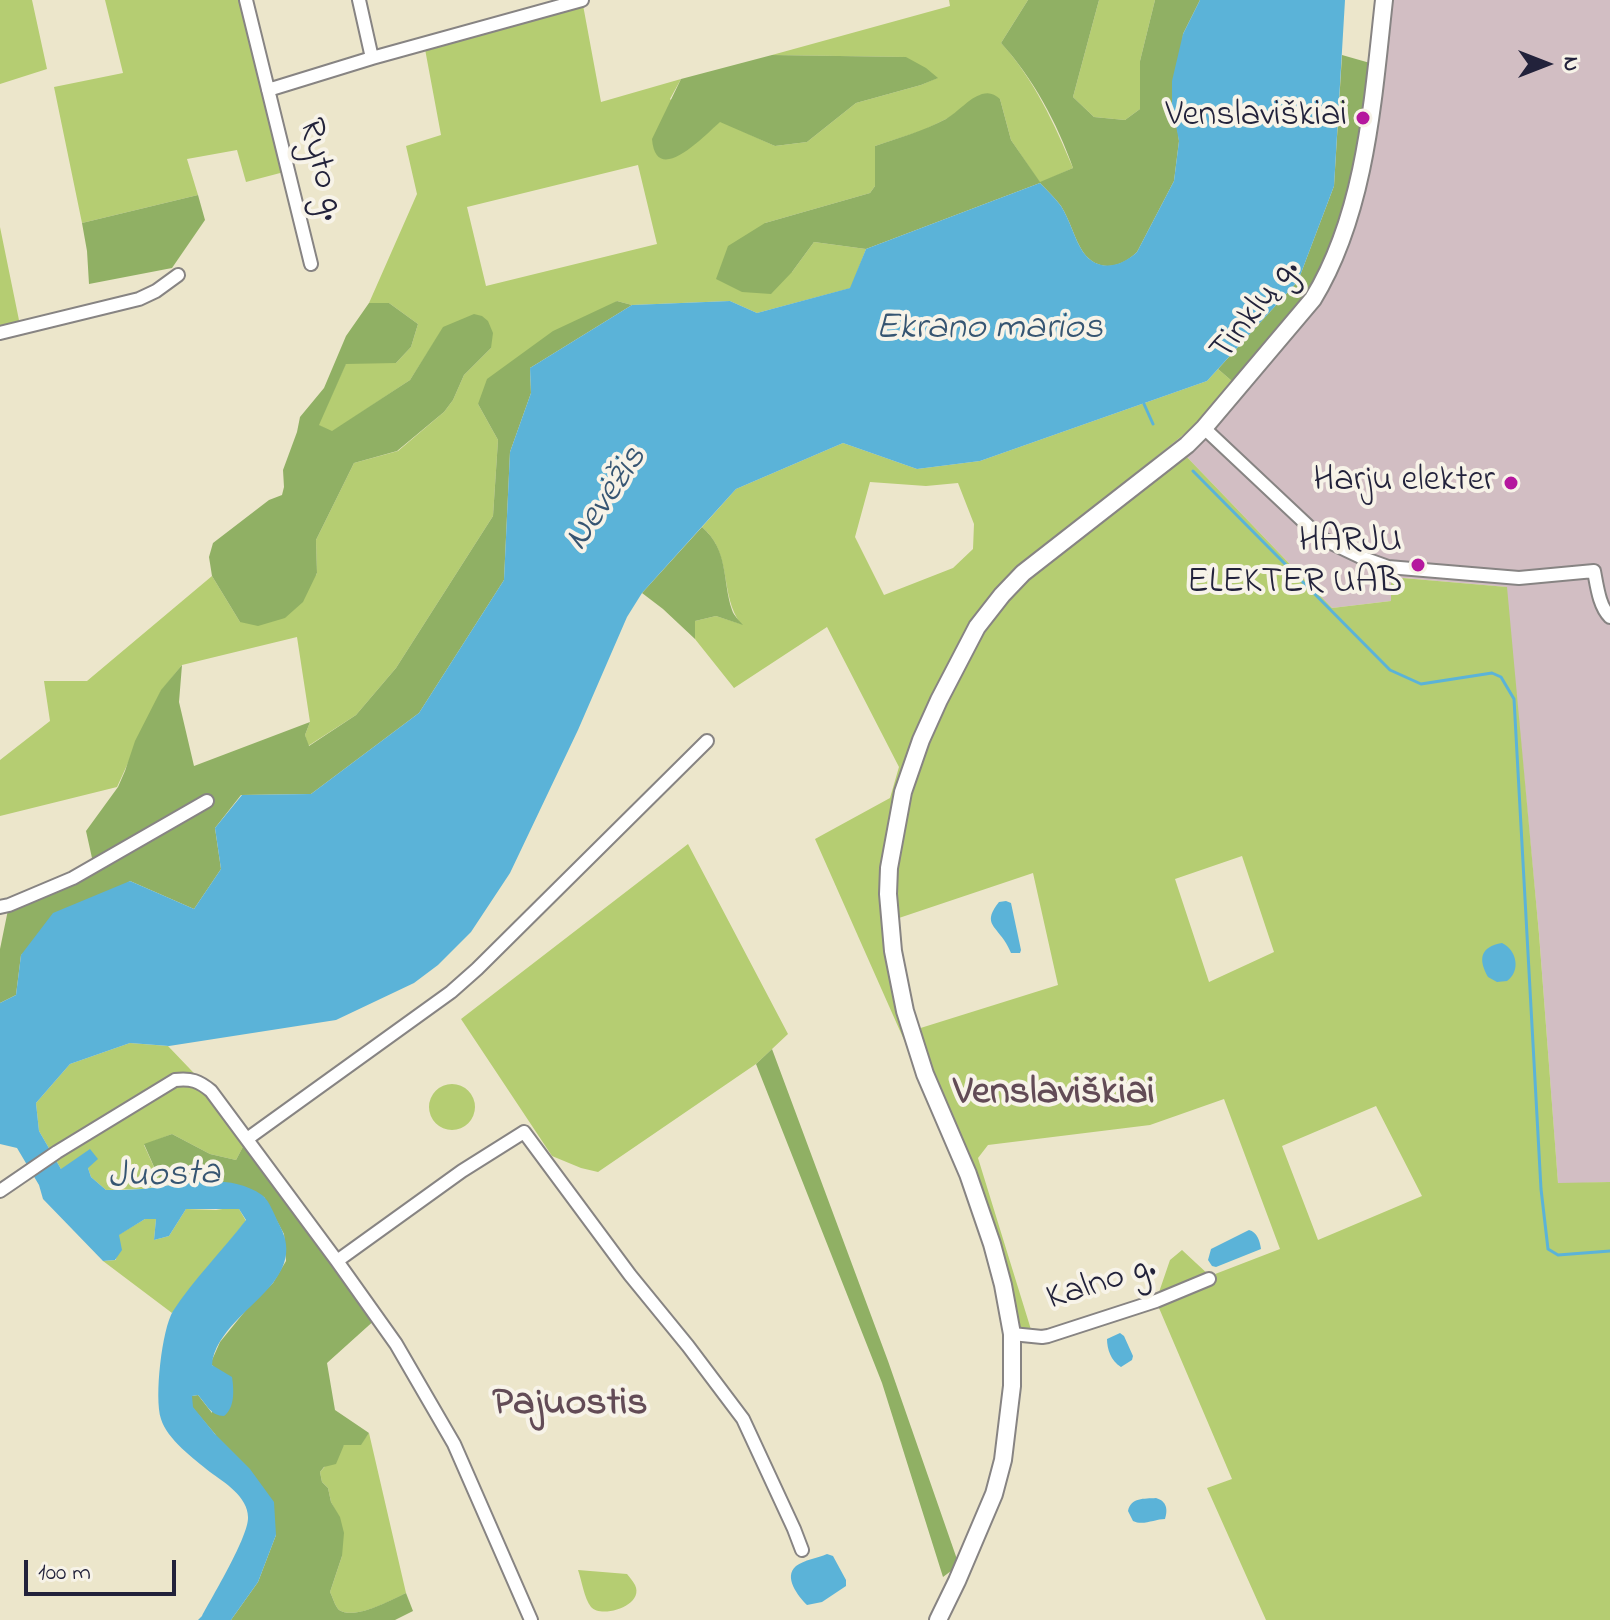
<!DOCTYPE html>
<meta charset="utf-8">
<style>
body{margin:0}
#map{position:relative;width:1610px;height:1620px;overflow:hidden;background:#ece6cb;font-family:"Indie Flower",sans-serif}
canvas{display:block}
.north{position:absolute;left:1506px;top:24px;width:80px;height:80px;-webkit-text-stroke:6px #f7f3e8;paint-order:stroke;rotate:90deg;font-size:22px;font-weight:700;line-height:32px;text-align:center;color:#22223b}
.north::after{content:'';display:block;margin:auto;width:28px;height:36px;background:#22223b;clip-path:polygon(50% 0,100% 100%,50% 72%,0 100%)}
.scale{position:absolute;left:24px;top:1560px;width:152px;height:36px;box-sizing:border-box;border:4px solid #22223b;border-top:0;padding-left:10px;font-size:24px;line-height:28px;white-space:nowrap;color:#22223b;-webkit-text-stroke:6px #f7f3e8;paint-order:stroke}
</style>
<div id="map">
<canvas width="1610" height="1620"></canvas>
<div class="north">N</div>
<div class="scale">100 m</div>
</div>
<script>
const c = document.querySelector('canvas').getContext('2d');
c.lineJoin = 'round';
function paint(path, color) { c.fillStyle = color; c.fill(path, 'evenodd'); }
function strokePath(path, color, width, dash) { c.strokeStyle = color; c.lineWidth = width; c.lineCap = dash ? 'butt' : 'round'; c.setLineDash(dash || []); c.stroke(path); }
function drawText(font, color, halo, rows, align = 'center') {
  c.font = font + ' "Indie Flower",sans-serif'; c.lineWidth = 8; c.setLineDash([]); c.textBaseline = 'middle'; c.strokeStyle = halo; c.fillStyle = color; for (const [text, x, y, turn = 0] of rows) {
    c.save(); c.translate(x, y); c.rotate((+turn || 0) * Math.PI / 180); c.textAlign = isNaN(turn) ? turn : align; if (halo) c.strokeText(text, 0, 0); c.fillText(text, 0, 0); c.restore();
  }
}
paint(new Path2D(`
 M1390 0H1610V1182L1558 1184 1539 934 1506 587 1392 577 1391 601 1332 608 1184 454 1339 264Z`), '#d2bec3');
paint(new Path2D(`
 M0 0H32L47 69 0 84Z
 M105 0H242L284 172 246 182 237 150 187 159 198 195 82 223 54 87 123 73Z
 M949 0H1028L1001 43C1034 79 1054 123 1073 168L1040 183 1011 140 1000 99 980 95 950 117 924 130 875 146V186L870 193 765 223 792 272 814 242 866 249 851 288 757 313 730 301 632 305 617 301 478 404 498 440 493 516 396 668 356 715 308 746 305 735 310 722 297 637 182 665 161 691 117 787 0 816V760L50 721 44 681H87L212 576 240 622 317 574 316 540 354 463 398 451 444 412 453 400 464 375 491 348 444 327 410 380 332 432 318 425 346 363H396L411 347 418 324 389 303H369L417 194 406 146 441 135 425 49 583 5 601 102 681 79 670 99 705 135 720 121 775 146 807 142 856 103 921 85 937 78 905 57 772 55 950 6ZM638 165 657 244 486 286 467 207Z
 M1099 0H1155L1140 61V109L1125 120 1094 117 1073 97Z
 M0 227 21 330 0 335Z
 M1218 369 1233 382 1193 427 1023 564 968 631 885 857 912 1058 815 839 890 798 899 767 827 627 734 688 695 639V621L716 616 741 624C719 595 733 553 702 527L736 489 843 443 917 469 980 461 1207 381ZM870 482 926 486 958 483 974 524 973 549 953 568 884 595 855 537Z
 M1184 454 1332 608 1391 601V577L1507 587 1539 934 1558 1183 1610 1182V1620H1266L1207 1488 1232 1479 1156 1301 1170 1260 1182 1250 1210 1276 1280 1249 1224 1099 1150 1125 988 1145 978 1158 1033 1336 1012 1334 1003 1285 911 1031 1058 985 1033 873 890 921 888 894 921 740 1002 595ZM1242 856 1274 952 1209 982 1175 879ZM1376 1106 1422 1196 1318 1240 1282 1146Z
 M688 844 788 1034 756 1064 598 1172 581 1168 552 1156 461 1019Z
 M130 1043 168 1046 211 1091 247 1139 236 1160 210 1154 172 1134 144 1145 162 1185 143 1189 106 1190 91 1177 88 1168 61 1169 39 1131 36 1103 70 1064Z
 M429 1107a23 23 0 1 1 46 0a23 23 0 1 1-46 0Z
 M229 1208 239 1209 246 1221 172 1313 103 1261 116 1260 118 1235 145 1219H156L154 1240 169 1236 186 1209 216 1210Z
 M369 1433 406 1593C390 1601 355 1620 339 1610 335 1606 333 1598 330 1592L342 1556 339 1517 331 1502 328 1488 322 1482 320 1472 344 1445H360Z
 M578 1570 627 1574C630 1578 633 1581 635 1585 645 1606 601 1619 591 1607 584 1598 582 1581 578 1570Z`), '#b5cd72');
paint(new Path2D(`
 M1028 0H1099L1073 97 1094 117 1125 120 1140 109V61L1155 0H1200L1183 34 1177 126 1179 141 1174 181 1137 252C1121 268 1098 273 1083 252 1074 238 1070 220 1061 206 1055 198 1047 190 1040 183L866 249 814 242 792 272 771 294 742 292 716 279 728 246 765 223 870 193 875 186V146C899 138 923 131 946 119 958 112 969 98 982 94 990 92 994 94 1000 99L1011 140 1040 182 1073 168C1057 123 1033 78 1001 43Z
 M772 55 906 57 926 68 938 78 921 85 856 103 807 142 775 146 720 122C705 135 656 188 652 139L681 79Z
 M1342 55 1370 63 1353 172 1338 230 1329 253 1307 295 1233 382 1218 369 1298 281 1334 186Z
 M198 195 205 220 172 268 89 284 87 251 82 223Z
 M617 301 632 305 530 368 531 393 510 452 504 580 419 713 311 794 241 795 215 828 221 869 194 909 130 881 21 955 16 995 0 1003V949L9 905 94 867 86 831 118 787 125 771 135 741 161 690 182 665 179 702 194 766 310 722 305 735 309 746 356 715 396 668 493 516 498 440 478 404 487 379 553 331Z
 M369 303H389L418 324 411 347 396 363 346 364 319 425 332 431 410 380 443 327 474 314 482 316 488 321 493 333 491 348 464 375 453 400 444 412 397 451 354 463 316 540 317 573 303 602 285 618 258 626 240 622 212 576 209 557 213 543 269 500 282 495 284 487 283 470 297 432 300 417 324 388 346 336Z
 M702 527C729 550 722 580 732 610 734 616 739 620 743 625L716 616 695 621V639L663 609 642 593Z
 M772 1049 888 1361 959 1565 943 1577 882 1383 756 1064Z
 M172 1134 210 1154 236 1160 247 1139 377 1318 327 1363 335 1410 369 1433 361 1445H344L336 1464 324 1467 320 1472 322 1482 328 1488 331 1502 340 1517 344 1533 342 1556 330 1592C333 1598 335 1606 339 1610 355 1620 389 1601 406 1593L413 1611 395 1620H231L258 1582 276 1535 215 1434 192 1407V1396L198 1395 212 1413 215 1368 212 1365V1360L220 1342 246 1310 273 1283 286 1261 284 1234 264 1197 179 1182 162 1185 144 1144Z`), '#90b064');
paint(new Path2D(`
 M1200 0H1345L1334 186 1298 281 1207 381 980 461 917 469 843 443 736 489 642 593 627 617 578 730 510 873 471 932 438 965 414 983 336 1020 169 1046 130 1043 70 1064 36 1103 39 1131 61 1169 90 1149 98 1159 88 1168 91 1177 106 1190C118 1190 130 1190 142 1189 181 1185 227 1171 262 1195 270 1201 275 1217 280 1226 291 1247 287 1265 273 1283 254 1307 214 1333 212 1365L232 1377C234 1390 235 1408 224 1416 211 1416 206 1404 198 1395L192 1396 193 1407 215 1434 250 1469 274 1502 276 1535 258 1582 231 1620H198L202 1616C212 1597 249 1536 248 1517 248 1497 224 1482 210 1472 194 1459 167 1439 161 1419 154 1398 162 1329 173 1311 193 1280 223 1250 246 1220L239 1209H186L169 1236 154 1240 156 1219H145L119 1235 122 1250 115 1260 103 1261 43 1199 39 1185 17 1148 0 1144V1003L16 995 21 955 53 913 130 881 194 909 221 869 215 828 242 795 311 794 419 713 504 580 510 452 531 393 530 368 632 305 730 301 757 313 850 288 866 249 1040 183C1047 190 1055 198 1061 206 1070 220 1074 238 1083 252 1098 273 1121 267 1137 252L1174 181 1179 141 1172 106V81L1183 34Z
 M1006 901 1011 903 1021 950 1020 953H1011C1009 949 1007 944 1004 940 994 925 983 922 999 902Z
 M1502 943C1517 950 1521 971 1507 981L1497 982 1488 977C1478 959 1480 947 1502 943Z
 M1249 1230C1257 1232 1260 1241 1261 1249L1216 1267 1212 1266 1208 1260 1211 1249Z
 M1120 1333 1124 1336 1133 1356 1132 1360 1121 1367C1111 1361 1107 1349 1107 1339Z
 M1156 1498C1167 1501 1168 1510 1165 1519 1155 1519 1143 1526 1133 1521L1128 1511C1131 1497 1144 1499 1156 1498Z
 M827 1554 833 1556 846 1580V1586L822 1602 807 1605C798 1596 783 1577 796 1566 804 1560 818 1558 827 1554Z`), '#5bb3d8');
strokePath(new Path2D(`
 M1144 404 1153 424
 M1193 471 1390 670 1421 684 1492 673 1501 677 1514 699 1541 1189 1548 1249 1558 1255 1610 1251`), '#5bb3d8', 3);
const minor = new Path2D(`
 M246 0 311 264
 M359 0 372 58
 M268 90 372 58 582 0
 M0 333 139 299 156 291 178 275
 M1204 428 1321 538 1363 558 1388 567 1519 578 1594 571C1597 586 1599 606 1610 617
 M0 907 9 905 73 878 207 801
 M247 1139 451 992 477 969 707 741
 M0 1191 57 1152 175 1080C191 1078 199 1081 211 1091L337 1261 396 1344 454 1444 531 1620
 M337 1261 462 1171 524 1132 630 1275 688 1346 743 1419 794 1529 802 1550
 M1012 1334 1042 1337 1048 1336 1156 1301 1209 1279`);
const major = new Path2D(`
 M938 1620 957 1581 994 1494 1003 1460 1012 1386V1334L1003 1285 992 1244 968 1174 925 1074 905 1011 893 951 888 894 889 868 903 792 921 740 939 700 977 627 1002 595 1023 573 1187 445 1204 428 1313 299C1366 212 1373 99 1384 0`);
strokePath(minor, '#878483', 16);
strokePath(major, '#878483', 20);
strokePath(minor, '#fff', 12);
strokePath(major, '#fff', 16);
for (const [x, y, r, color] of [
 [1363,118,8,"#b5179e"],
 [1511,483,8,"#b5179e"],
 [1418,565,8,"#b5179e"]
]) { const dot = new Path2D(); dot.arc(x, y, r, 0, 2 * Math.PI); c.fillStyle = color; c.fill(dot); strokePath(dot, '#f7f3e8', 3); }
drawText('36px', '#22223b', '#f7f3e8', [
 ["Venslaviškiai",1347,118],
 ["Harju elekter",1495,483],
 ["HARJU",1402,544],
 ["ELEKTER UAB",1402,585]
], 'right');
drawText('36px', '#22223b', '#f7f3e8', [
 ["Ryto g.",319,170,76],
 ["Tinklų g.",1257,311,-52],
 ["Kalno g.",1102,1285,-18]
]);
drawText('italic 38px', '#365572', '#f7f3e8', [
 ["Ekrano marios",989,331],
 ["Nevėžis",608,500,-56],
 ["Juosta",164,1178,-2]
]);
drawText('bold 40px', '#624b56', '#f7f3e8', [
 ["Venslaviškiai",1054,1095],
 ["Pajuostis",570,1406]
]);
</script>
